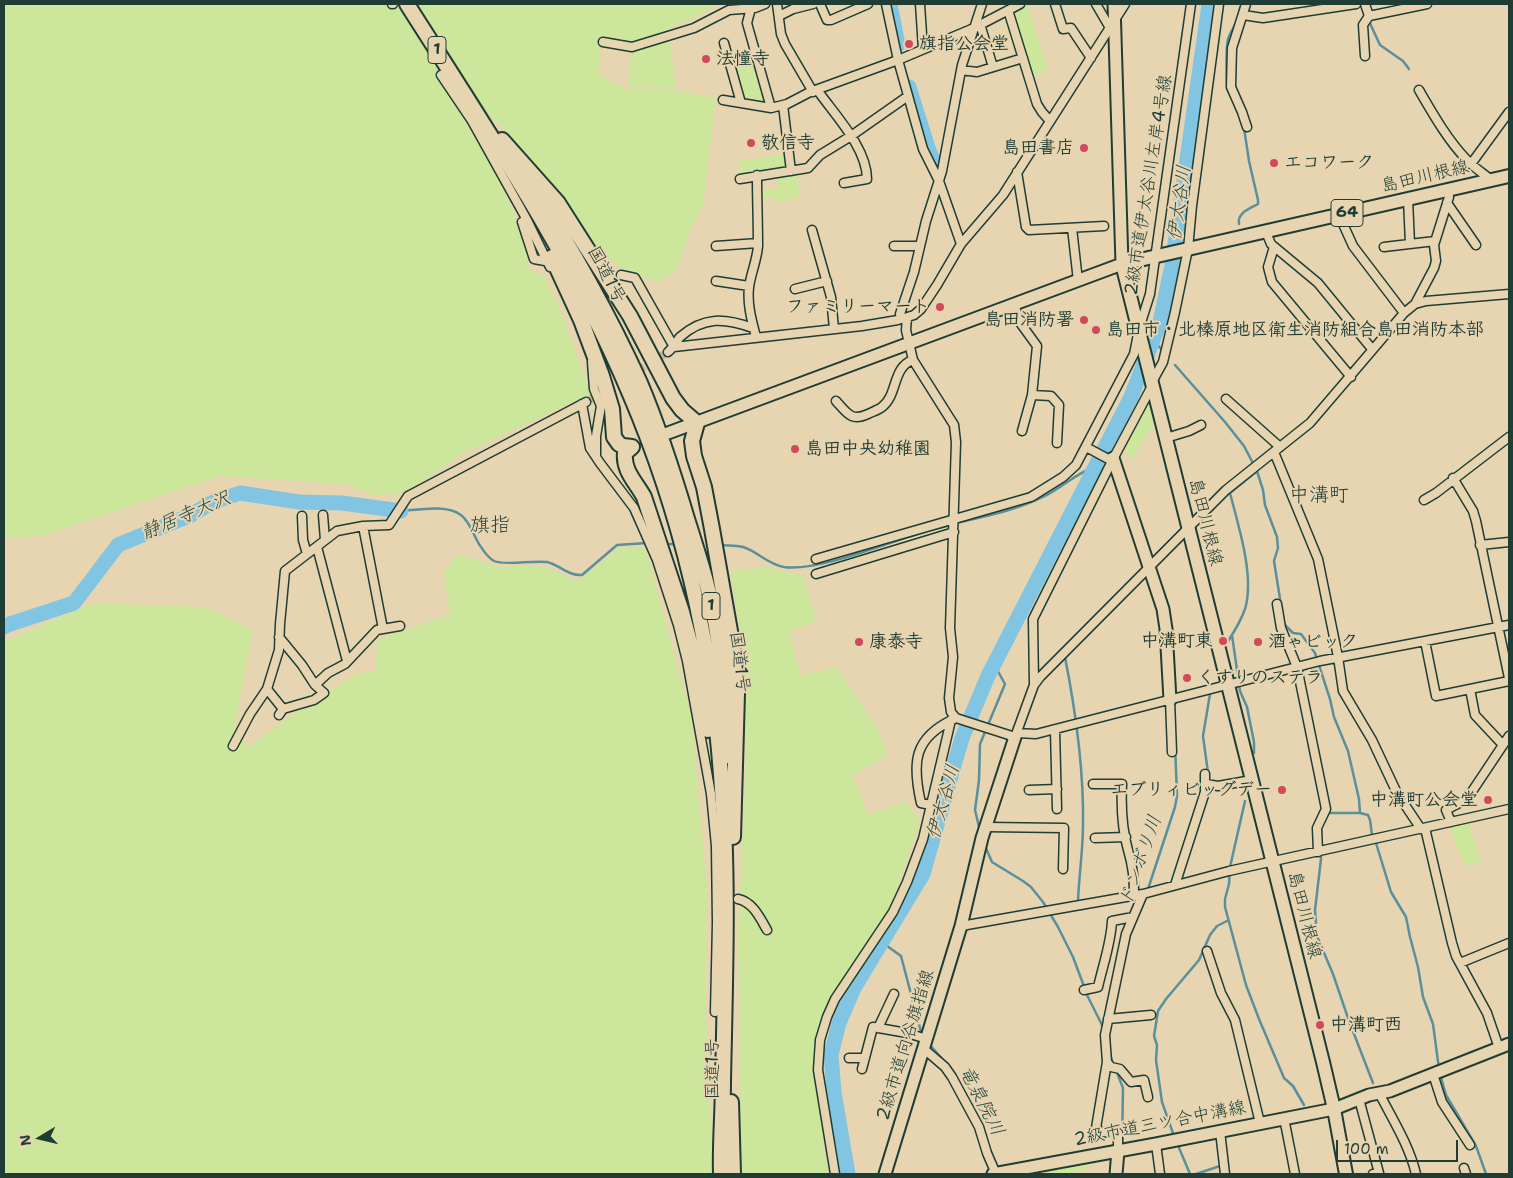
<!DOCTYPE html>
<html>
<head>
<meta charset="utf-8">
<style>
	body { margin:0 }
	#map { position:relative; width:1513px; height:1178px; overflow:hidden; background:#e7d5b2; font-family:"Shantell Sans",sans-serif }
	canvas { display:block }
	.frame { position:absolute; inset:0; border:5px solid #1f3d34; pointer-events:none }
	.north { position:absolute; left:15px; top:1113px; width:50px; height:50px; -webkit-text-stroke:4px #e7d5b2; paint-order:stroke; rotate:261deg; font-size:14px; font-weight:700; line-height:20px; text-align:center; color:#1f3d34 }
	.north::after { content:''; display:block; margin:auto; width:18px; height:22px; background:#1f3d34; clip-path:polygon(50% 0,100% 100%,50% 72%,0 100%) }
	.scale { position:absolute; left:1336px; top:1140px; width:122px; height:22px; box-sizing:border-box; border:2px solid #1f3d34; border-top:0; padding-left:6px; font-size:15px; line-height:18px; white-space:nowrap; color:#1f3d34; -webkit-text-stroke:4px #e7d5b2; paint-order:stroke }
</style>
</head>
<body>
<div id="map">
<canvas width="1513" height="1178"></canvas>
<div class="frame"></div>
<div class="north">N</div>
<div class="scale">100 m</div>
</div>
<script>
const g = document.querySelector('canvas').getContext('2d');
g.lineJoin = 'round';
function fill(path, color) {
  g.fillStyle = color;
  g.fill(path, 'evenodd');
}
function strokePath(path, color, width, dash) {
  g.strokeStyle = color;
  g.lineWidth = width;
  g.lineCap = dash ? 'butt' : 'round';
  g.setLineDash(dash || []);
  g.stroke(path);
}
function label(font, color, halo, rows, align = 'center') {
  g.font = font + ' "Shantell Sans","Klee One",sans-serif';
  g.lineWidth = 4;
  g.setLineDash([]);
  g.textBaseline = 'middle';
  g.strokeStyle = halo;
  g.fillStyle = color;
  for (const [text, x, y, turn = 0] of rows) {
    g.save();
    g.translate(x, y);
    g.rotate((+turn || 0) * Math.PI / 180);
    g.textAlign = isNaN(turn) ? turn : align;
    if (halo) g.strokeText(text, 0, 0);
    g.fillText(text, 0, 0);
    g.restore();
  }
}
fill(new Path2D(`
	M4 4H714V7L634 46 669 41 676 89 628 87 632 47 601 41 599 75 627 89 677 91 716 98 703 205 689 233 678 268 660 282 635 275 613 262 588 241 555 192 499 124 438 75 501 182 518 223 529 269 545 277 565 322 591 394 463 453 425 480 402 492 376 496 346 484 220 476 42 536 4 538Z
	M1028 5 1048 71 1031 77 1012 13Z
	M752 54 765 102 743 100 733 60Z
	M785 154 787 170 740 175 738 161Z
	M796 174 801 197 774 203V197L762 200V191L778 188 777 177Z
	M1149 400 1154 422 1131 462 1125 449Z
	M645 547 692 719 707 889 706 1011 713 1174H4V642L93 603 206 607 253 630 233 736 251 746 283 721 357 674 376 671 377 640 450 614 444 572 457 554 500 567 534 565 555 570 577 581 619 548Z
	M765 567 803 576 816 621 789 632 801 676 836 667 878 729 888 755 852 775 868 815 906 801 920 821 886 920 845 982 822 1046 823 1143 829 1174H741L738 934 745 782 746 664 730 571Z
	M1468 822 1481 862 1466 866 1457 848 1450 825Z
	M1089 1163 1090 1169 1061 1174H1029Z`), '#cce69c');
strokePath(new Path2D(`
	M1239 13 1242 4
	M1368 19 1380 45 1403 61 1409 69
	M1228 91C1226 84 1226 46 1228 39 1230 33 1234 27 1237 21
	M1233 100 1244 128 1249 161 1258 200V204C1249 209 1237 213 1239 224
	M1153 340 1163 351
	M1175 365 1225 422 1244 446 1257 471 1263 490 1265 505 1277 537 1278 548 1274 561 1284 624 1293 633 1301 634 1315 653 1330 699 1334 717 1348 751 1359 799 1360 813 1368 815 1370 820 1372 835 1376 843 1391 892 1406 917 1410 937 1418 967 1423 997 1433 1024 1439 1069
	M1110 440 1112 442 1115 450
	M401 511C417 510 447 504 461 515 470 522 473 534 479 544 483 550 487 557 494 561 504 566 533 560 547 562 560 565 568 576 582 575L617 545 647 543
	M956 523C987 516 1017 510 1045 496 1063 487 1076 473 1095 467
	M934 529 951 525
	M665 544H677
	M720 545C727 546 735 545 743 547 757 551 767 564 784 567 818 572 889 542 924 532
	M1232 635 1240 691 1247 707 1254 742V753
	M1227 643C1234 632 1241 621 1245 609 1255 576 1238 525 1230 493L1257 471
	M1065 657C1076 713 1084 768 1083 825 1083 850 1079 875 1078 901
	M1209 780 1203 736 1210 694
	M1245 801 1230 867 1229 884 1225 899V907L1246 985 1259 1019 1284 1078 1293 1086 1304 1105
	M1327 815V813H1360
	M980 831 975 810 979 780 980 744 1005 684 994 664
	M985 846 992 862 1023 881 1031 887 1043 902 1058 927 1073 957 1088 997 1104 1029
	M1321 852V859L1315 910 1316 923 1314 929 1333 974 1349 1021 1373 1083
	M1147 892 1175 807 1177 796 1175 744
	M1139 912 1146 897
	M883 943 901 956 921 1032
	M930 1045 946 1063
	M1110 1053 1113 1065
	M1116 1070 1123 1088 1122 1148
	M1440 1074 1446 1095 1476 1146 1486 1174
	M962 1089 977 1115
	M1174 1136 1162 1102 1156 1060 1157 1045 1154 1036 1158 1011 1166 999 1199 960 1210 935 1217 926 1227 921
	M1177 1143 1190 1174
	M1196 1174 1220 1166`), '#5a8f9c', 2.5);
strokePath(new Path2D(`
	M890 4 898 45
	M909 87 928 148 937 171
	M4 627 10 624 74 603 118 545 191 515 211 503 240 493 299 502 342 503 401 511
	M848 1174 834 1092 831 1055 839 1023 854 988 923 874 962 738 988 676 1131 397 1160 322 1172 265 1209 4`), '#81c5e2', 15);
strokePath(new Path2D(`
	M582 268 621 275
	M586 402 668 352`), '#bfb799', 8, [8, 4]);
const street = new Path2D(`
	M392 4H393
	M777 4 781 34 785 44 813 92
	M820 4 827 20H831L868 4
	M886 4 898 60 923 149 939 181 961 244
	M920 4 923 49
	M1055 4 1063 29 1071 28 1091 58
	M1096 4 1110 28
	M1246 4 1232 48 1231 87 1242 112 1247 127
	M1365 4 1369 16
	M751 8 747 23 771 108
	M1008 10 1037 104 1042 112 1050 121
	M1243 15 1263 18 1356 4
	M779 16 793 9 813 4
	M980 24 993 67
	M603 42 632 47 694 28 729 10 755 8 765 4
	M724 43 741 103
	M1365 56 1363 25 1369 16 1427 4
	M961 70 977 72 1023 58
	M441 75 472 121 527 220 550 267
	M1419 90C1433 114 1447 139 1466 159 1473 167 1483 173 1491 180
	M818 91C835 115 867 148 867 179L844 183
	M723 100 771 108 787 104 810 92 898 60 974 28 1020 4
	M783 105 791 171
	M1471 164 1509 112
	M1017 172 1026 227 1029 230 1104 226
	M740 179 808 168 820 155 851 136 908 96
	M1408 199 1410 244
	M1447 203 1476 245
	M1339 215 1353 246 1404 313
	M527 220 522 222 534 259 545 261
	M1072 228 1078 281
	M812 230 831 297 834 329
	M1266 232 1271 244 1318 283 1372 349
	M716 246 758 243
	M894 246H920
	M1274 247 1268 267 1272 282 1351 377
	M1384 247 1435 241
	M621 275 635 278 674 347 862 326 898 320 914 315 921 309 937 285 961 244 1003 195 1125 4
	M716 281 749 286
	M795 289 827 281
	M1014 304 1021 324 1037 346 1032 395 1022 431
	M1415 304 1434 268 1436 261 1434 245 1449 197 1448 190
	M907 318 906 330 913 360 954 425 956 442 950 628 953 657 949 698 951 712 956 718 1015 737 1034 685 1040 677 1226 490 1310 423 1404 313 1415 304 1426 301 1509 294
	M901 319 900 314 914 272 926 221 942 171 962 65 982 4
	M756 337C752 321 747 305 749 287 751 273 757 260 758 246 758 222 757 199 757 175
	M668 352C673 348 676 342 680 337 704 316 725 318 753 328
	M592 362 594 389 601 406 596 436V456
	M1152 382 1163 362 1175 312 1188 249 1192 206 1219 4
	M1032 395 1051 396 1059 405 1057 443
	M1226 399 1280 447
	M836 401C847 413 851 422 868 414 872 412 878 410 882 407 898 395 892 367 913 360
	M582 404 590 448 600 463 634 508 657 560 678 625 687 661 711 794 716 846 717 923 715 1012
	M1166 438 1189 431 1201 425
	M1086 447 1112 461
	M1274 452 1318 559 1338 657 1343 691 1372 740 1397 793 1421 829
	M1453 478 1473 511 1476 521 1509 678
	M1424 500 1436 493 1509 437
	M323 515 325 540
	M302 516 303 540 307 554
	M363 526 383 629
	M1480 545 1509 542
	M317 547 347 661
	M816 559 1031 497 1063 477 1076 465 1134 354 1139 329 1150 294 1191 4
	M816 574 954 532
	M1277 604 1281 628 1297 667 1326 809 1317 828 1318 852
	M279 637 302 665 315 685
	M1425 641 1436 696 1509 681
	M1034 685 1033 619 1112 461 1152 386
	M267 689 283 709
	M1470 689 1475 715 1503 745
	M1170 700 1172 752
	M279 715 283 709 314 700 324 693 315 685 328 673 345 664 377 630 400 626
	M1055 730 1057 809
	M1017 733 1036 734 1320 661 1509 625
	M233 746 250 714 267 689 279 650 280 624 285 571 337 531 363 526 389 525 408 496 586 402
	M1093 784H1122C1121 805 1122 829 1128 850 1133 867 1134 878 1134 896
	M1206 784 1218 786 1252 780
	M1029 790 1057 789
	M931 805 921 803C912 763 913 738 954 719
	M1451 822 1446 810 1467 799 1509 736
	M986 827 1064 828 1063 869
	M1425 828 1452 943 1456 956 1487 1013 1499 1048
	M1095 838 1126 837
	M1175 885 1205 792V774
	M1143 894 1126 934 1105 1035 1107 1062 1111 1067 1120 1069 1131 1082 1144 1080 1148 1097
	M738 899C753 902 760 918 767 930
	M961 926 1143 894 1229 871 1509 809
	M1207 951 1221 993 1235 1020 1260 1123
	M1460 963 1509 943
	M1084 990 1098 987C1103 965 1111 943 1112 921L1133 917
	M1108 1019 1151 1015
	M878 1028 894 994
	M924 1049 945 1067 952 1077 979 1127 987 1153 996 1174
	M849 1058H865
	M1107 1062 1096 1128 1100 1132 1118 1133V1151
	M862 1069 873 1027 907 1033 927 1039
	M1433 1074 1442 1102 1470 1145
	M1379 1093C1393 1120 1409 1145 1416 1174
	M1359 1099 1379 1173 1373 1174
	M1284 1118 1295 1174
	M1220 1131 1225 1174
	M1156 1144 1160 1174
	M1464 1168 1466 1174
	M835 1174 818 1070 820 1040 827 1017 835 999 893 912 907 882 923 839 951 720`);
const secondary = new Path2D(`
	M668 433 1122 264 1114 4
	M1113 458 1163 609 1166 629 1170 700
	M885 1174 961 926 982 838 1015 737
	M993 1174 1156 1144 1334 1109 1369 1095 1390 1091 1509 1044
	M1116 1174 1118 1151`);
const primary = new Path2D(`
	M1346 1174 1334 1109 1323 1062 1122 264 1509 176`);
const highway = new Path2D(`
	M407 4C487 130 572 256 630 394 681 513 712 645 721 775 729 877 725 979 723 1081 723 1112 720 1143 721 1174
	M502 140 558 203 630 316 673 398 682 410 697 423 692 441 694 456 704 487 712 529 733 648 737 693 733 837
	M525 175C568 242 607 310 640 383 659 428 674 475 688 522 700 560 713 600 718 639 724 678 726 717 728 756
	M552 257 581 320 602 376 612 409 614 437 619 444 623 446 632 447
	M632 447 625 453C623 471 636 482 644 497L682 612 692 650 708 730
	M731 1102 733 1174`);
strokePath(street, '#1f3d34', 11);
strokePath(secondary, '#1f3d34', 15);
strokePath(primary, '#1f3d34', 16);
strokePath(highway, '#1f3d34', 18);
strokePath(street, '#e7d5b2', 8);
strokePath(secondary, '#e7d5b2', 11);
strokePath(primary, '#e7d5b2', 12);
strokePath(highway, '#e7d5b2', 14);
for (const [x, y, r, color] of [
	[909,44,5,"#d1495b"],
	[706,59,5,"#d1495b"],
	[751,143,5,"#d1495b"],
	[1084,148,5,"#d1495b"],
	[1274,163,5,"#d1495b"],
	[940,307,5,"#d1495b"],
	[1084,320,5,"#d1495b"],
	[1096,330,5,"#d1495b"],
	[795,449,5,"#d1495b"],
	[1223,641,5,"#d1495b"],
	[859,642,5,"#d1495b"],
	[1258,642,5,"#d1495b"],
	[1187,678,5,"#d1495b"],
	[1282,790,5,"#d1495b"],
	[1488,800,5,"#d1495b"],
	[1320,1025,5,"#d1495b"]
]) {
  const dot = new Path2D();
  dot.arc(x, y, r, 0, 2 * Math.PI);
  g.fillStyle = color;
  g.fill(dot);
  strokePath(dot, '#e7d5b2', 2);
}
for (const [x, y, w] of [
	[437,50,18],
	[1347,213,32],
	[711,606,18]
]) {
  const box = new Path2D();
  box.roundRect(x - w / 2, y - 13.5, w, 27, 4);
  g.fillStyle = '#e7d5b2';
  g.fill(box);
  strokePath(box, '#1f3d34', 1);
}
label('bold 16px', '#1f3d34', null, [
	["1",437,50],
	["64",1347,213],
	["1",711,606]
]);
label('bold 18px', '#1f3d34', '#e7d5b2', [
	["旗指公会堂",919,44],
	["法憧寺",716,59],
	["敬信寺",761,143],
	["島田書店",1074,148,"right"],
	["エコワーク",1284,163],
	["ファミリーマート",930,307,"right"],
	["島田消防署",1074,320,"right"],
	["島田市・北榛原地区衛生消防組合島田消防本部",1106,330],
	["島田中央幼稚園",805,449],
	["中溝町東",1213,641,"right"],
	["康泰寺",869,642],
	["酒ゃビック",1268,642],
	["くすりのステラ",1197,678],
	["エブリィビッグデー",1272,790,"right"],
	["中溝町公会堂",1478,800,"right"],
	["中溝町西",1330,1025]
], 'left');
label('18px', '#1f3d34', '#e7d5b2', [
	["島田川根線",1425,177,-13],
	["2級市道伊太谷川左岸4号線",1149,185,-81],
	["国道1号",606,275,62],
	["島田川根線",1205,522,76],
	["国道1号",739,662,83],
	["島田川根線",1304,915,76],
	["2級市道向谷旗指線",906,1045,-73],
	["国道1号",713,1069,-90],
	["2級市道三ツ合中溝線",1160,1124,-11]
]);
label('italic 19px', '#294b45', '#e7d5b2', [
	["伊太谷川",1180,203,-82],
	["静居寺大沢",186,516,-23],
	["伊太谷川",944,802,-74],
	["ドンボリ川",1141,861,-71],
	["竜泉院川",981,1101,63]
]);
label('20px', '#1f3d34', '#e7d5b2', [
	["中溝町",1319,496],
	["旗指",490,526]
]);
</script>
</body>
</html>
